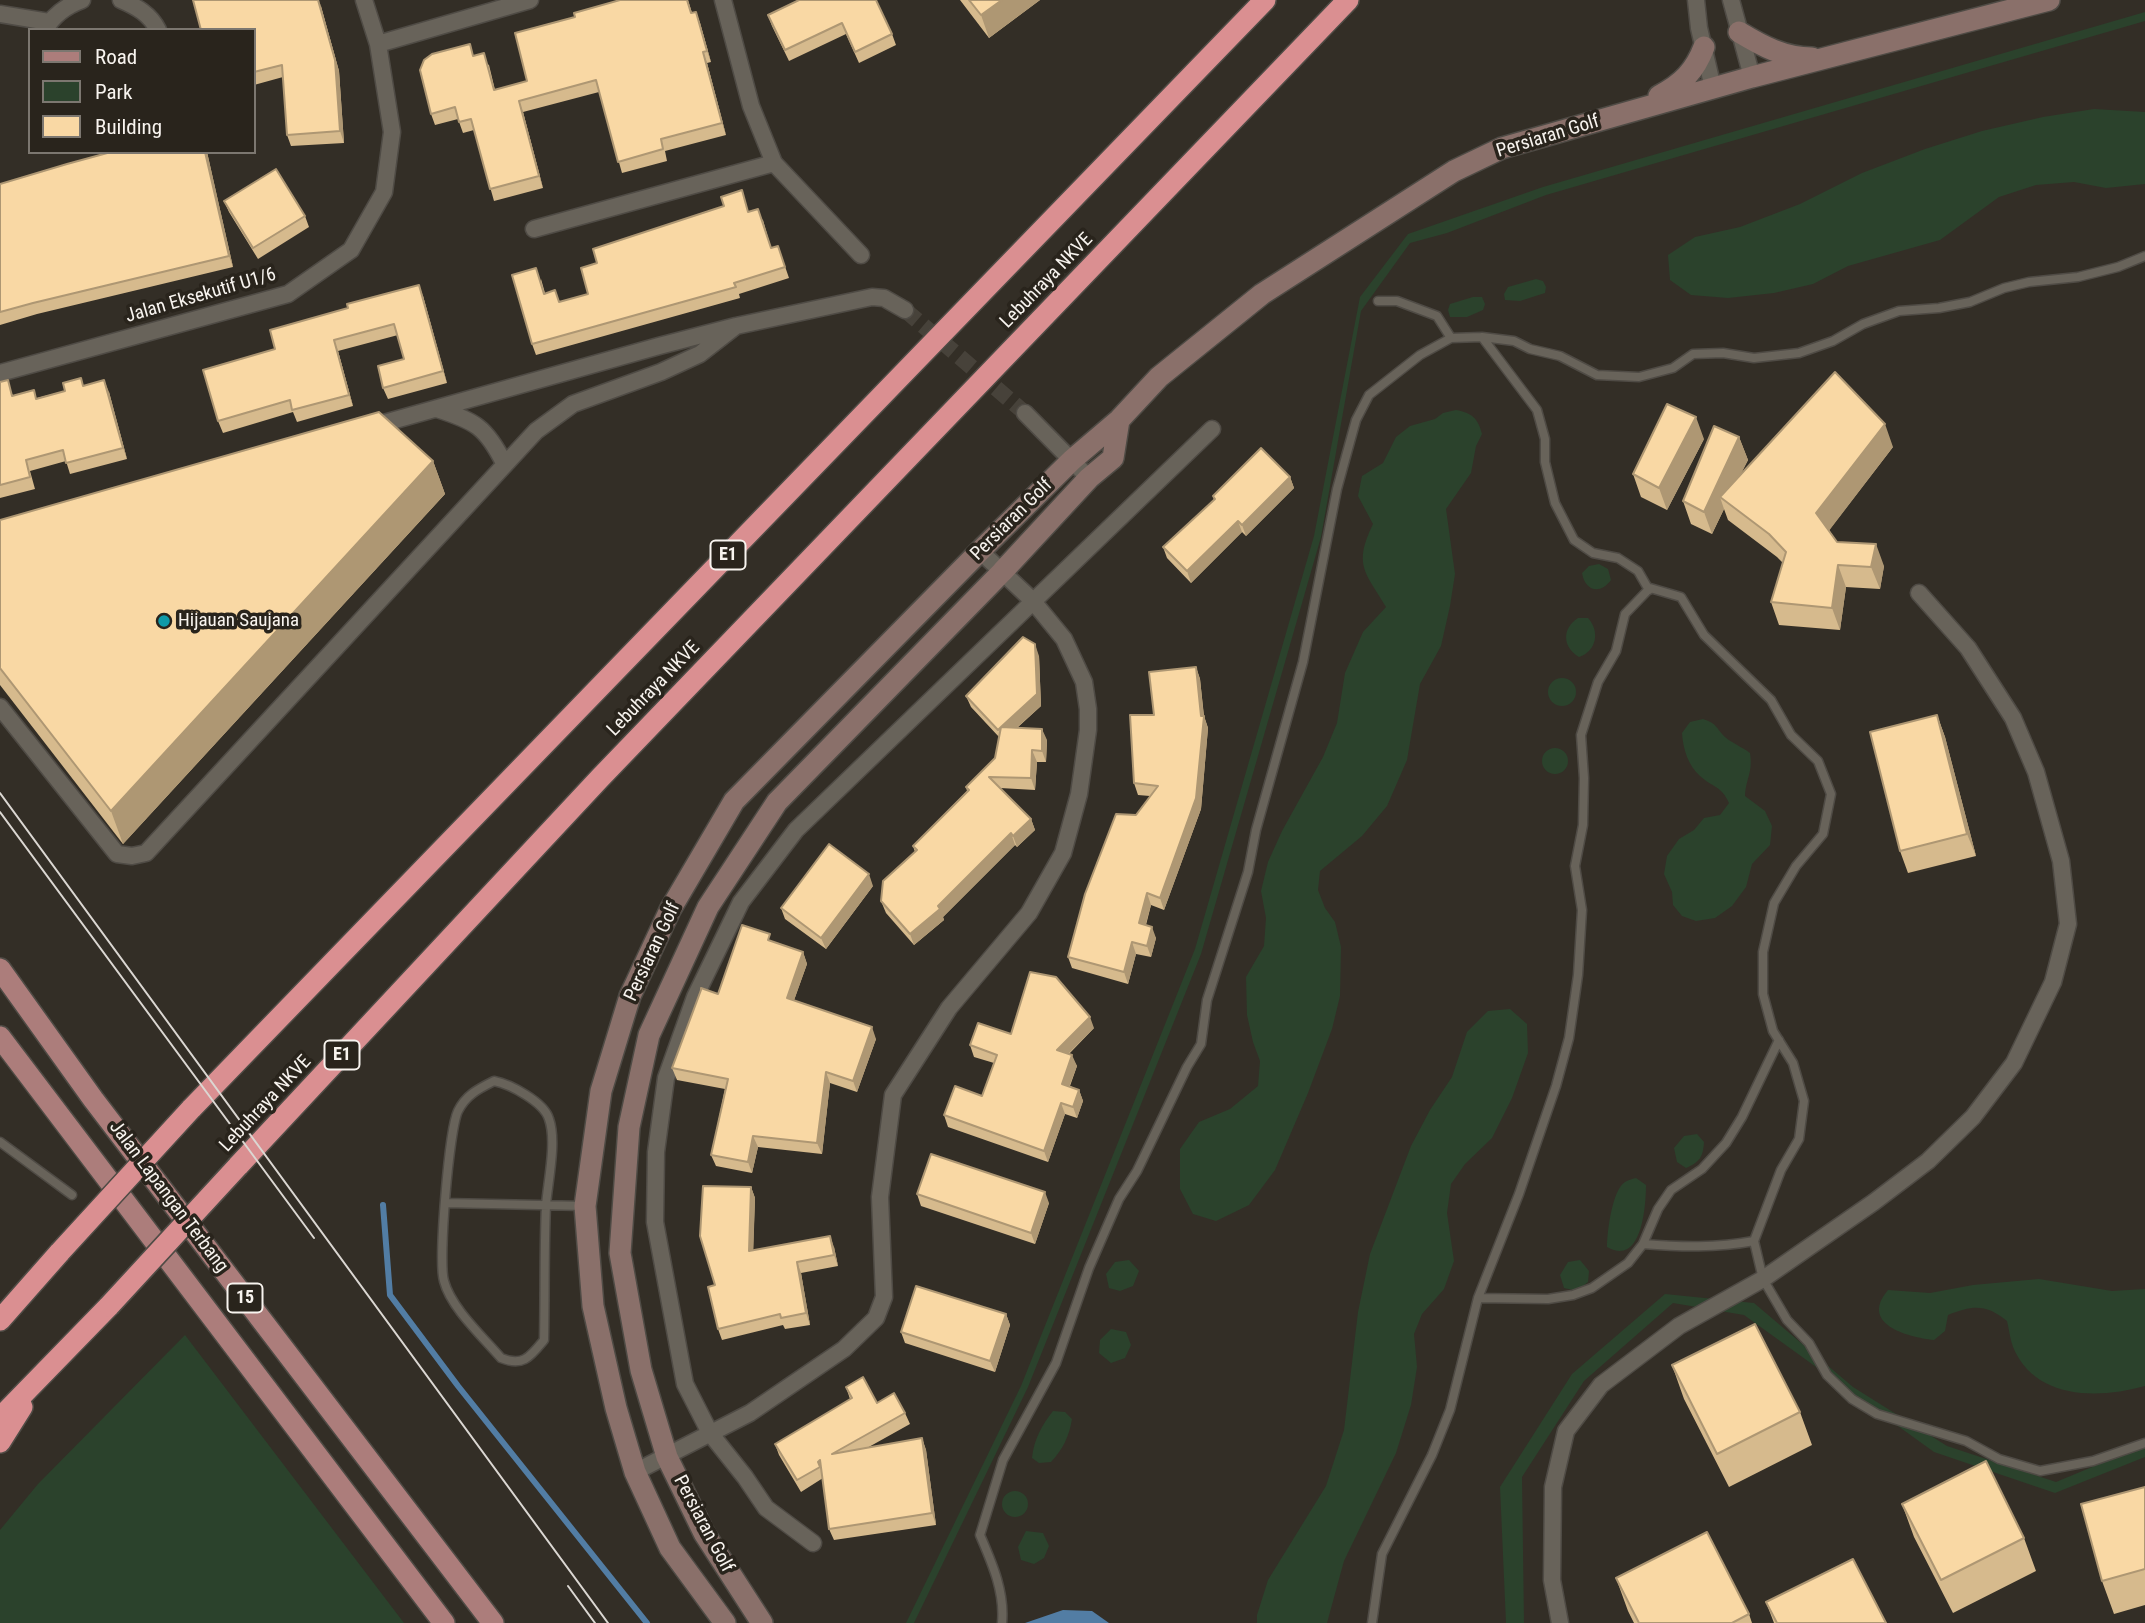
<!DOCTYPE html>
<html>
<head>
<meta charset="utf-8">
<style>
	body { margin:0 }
	#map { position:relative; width:2145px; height:1623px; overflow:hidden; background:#332e26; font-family:"Roboto Condensed",sans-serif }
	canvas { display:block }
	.legend { position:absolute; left:28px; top:28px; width:228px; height:126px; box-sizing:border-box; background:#29241c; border:2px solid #7c7770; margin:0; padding:9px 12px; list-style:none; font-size:21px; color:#f8f4ef }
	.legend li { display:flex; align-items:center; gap:14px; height:35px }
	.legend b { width:35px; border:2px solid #7c7770 }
</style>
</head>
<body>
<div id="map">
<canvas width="2145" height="1623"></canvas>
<ul class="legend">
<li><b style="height:9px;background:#ac7d7b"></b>Road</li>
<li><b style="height:19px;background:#2b422c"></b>Park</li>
<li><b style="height:19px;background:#f9d8a4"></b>Building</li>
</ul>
</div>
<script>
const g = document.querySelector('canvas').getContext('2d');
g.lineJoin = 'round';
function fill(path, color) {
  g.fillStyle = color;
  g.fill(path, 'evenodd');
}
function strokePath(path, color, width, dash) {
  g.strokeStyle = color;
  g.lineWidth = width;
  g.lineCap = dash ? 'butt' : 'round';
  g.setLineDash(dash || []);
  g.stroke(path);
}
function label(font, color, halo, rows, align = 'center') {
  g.font = font + ' "Roboto Condensed",sans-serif';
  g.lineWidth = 7;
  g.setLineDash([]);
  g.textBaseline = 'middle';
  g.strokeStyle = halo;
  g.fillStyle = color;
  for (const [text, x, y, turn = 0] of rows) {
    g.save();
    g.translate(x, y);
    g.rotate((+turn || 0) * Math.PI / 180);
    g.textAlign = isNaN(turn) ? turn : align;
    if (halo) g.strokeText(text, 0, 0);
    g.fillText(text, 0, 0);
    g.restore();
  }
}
fill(new Path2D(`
	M2145 12V21L1546 195 1447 233 1410 243 1361 311 1321 537 1201 954 1028 1387 914 1623H906L1021 1386 1195 949 1314 536 1360 297 1408 234 1543 187Z
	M2094 109 2145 112V184L2106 188 2074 182 2036 185 1999 197 1940 240 1848 266 1813 284 1774 293 1728 298 1691 295 1670 280 1668 255 1695 237 1740 227 1800 204 1862 173 1925 149 1982 131 2043 117Z
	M1536 279 1543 281 1546 287 1545 293 1520 301 1505 300 1504 294 1508 287Z
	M1473 297H1482L1485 304 1483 310 1467 317H1450L1448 310 1450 304Z
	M1456 410C1472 413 1478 418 1482 434L1476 446 1471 473 1446 509 1455 574 1450 606 1441 646 1420 684 1407 760 1387 806 1362 836 1320 871 1318 890 1325 908 1335 922 1341 947 1340 996 1332 1029 1308 1093 1275 1170 1249 1205 1216 1221 1193 1214 1180 1189V1149L1199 1122 1230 1109 1258 1086 1260 1061 1253 1042 1247 1015 1246 977 1264 946 1266 918 1261 891 1268 862 1282 831 1323 757 1337 723 1345 673 1363 632 1386 607C1365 572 1353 565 1373 524L1358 496 1362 476 1383 463 1396 437 1410 426 1435 419 1443 413Z
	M1599 564 1608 569 1611 580C1600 595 1585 591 1582 573L1589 566Z
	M1578 618H1588C1600 631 1597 651 1579 657 1562 647 1562 628 1578 618Z
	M1548 692a14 14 0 1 1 28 0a14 14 0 1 1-28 0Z
	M1703 719C1718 724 1715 727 1725 737 1732 743 1742 747 1750 753 1753 773 1746 778 1745 796L1765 811 1772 826 1770 845 1752 864 1746 887 1732 906 1715 918 1696 921 1682 916 1673 905 1672 892 1664 874 1667 856 1679 839 1694 830 1704 818 1720 815 1729 803C1721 785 1713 788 1700 776 1688 765 1683 749 1682 733L1690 722Z
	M1542 761a13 13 0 1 1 26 0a13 13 0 1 1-26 0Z
	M1510 1009 1527 1024 1528 1053 1512 1098 1492 1138 1465 1164 1451 1184 1447 1213 1454 1261 1444 1289 1422 1314 1414 1334 1417 1367 1411 1405 1396 1453 1344 1561 1327 1623H1257V1615L1268 1580 1326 1486 1344 1430 1358 1312 1370 1254 1411 1146 1430 1110 1452 1077 1467 1032 1488 1011Z
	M1697 1134 1704 1142C1703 1157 1700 1162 1686 1168L1677 1162 1674 1148 1684 1136Z
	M1636 1178 1646 1185C1646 1206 1642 1267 1607 1247 1607 1233 1612 1190 1625 1182 1628 1180 1632 1179 1636 1178Z
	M1129 1260 1139 1271 1133 1286 1120 1291 1109 1288 1106 1274 1115 1262Z
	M1580 1260 1589 1271 1588 1282 1577 1291 1564 1288 1560 1275 1568 1262Z
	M2039 1279 2112 1291 2145 1289V1386C2098 1399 2035 1400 2013 1347 2010 1339 2009 1329 2007 1321 1986 1304 1973 1305 1948 1315L1945 1331 1934 1340C1907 1337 1859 1324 1888 1290L1930 1293 1973 1285Z
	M1665 1294 1754 1303 1853 1387 1947 1446 2056 1482 2145 1445V1457L2055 1493 1934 1452 1744 1315 1673 1303 1584 1381 1522 1477 1524 1623H1506L1500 1487 1572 1374Z
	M1111 1329 1126 1332 1131 1345 1125 1358 1111 1363 1099 1353 1100 1340Z
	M185 1335 404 1623H0V1530L38 1484Z
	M1053 1411 1065 1412 1072 1419C1069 1437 1063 1449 1051 1462L1039 1463 1032 1458C1034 1439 1042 1425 1053 1411Z
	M1002 1504a13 13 0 1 1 26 0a13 13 0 1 1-26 0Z
	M1026 1531 1043 1533 1049 1546 1044 1558 1034 1564 1021 1560 1018 1547Z`), '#2b422c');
fill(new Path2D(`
	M1063 1610 1092 1611 1109 1623H1025Z`), '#527da4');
strokePath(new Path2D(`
	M383 1205 390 1295 458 1386 647 1623`), '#527da4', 6);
strokePath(new Path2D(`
	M905 310 1025 413`), '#47423a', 16, [16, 8]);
const lane = new Path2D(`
	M1378 301H1397L1437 316 1451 338
	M1482 337 1514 341 1530 349 1560 356 1597 375 1639 377 1673 368 1693 354 1723 353 1754 358 1799 353 1833 341 1863 324 1899 311 1939 308 1970 302 2004 288 2029 282 2078 277 2118 267 2145 256
	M494 1081C510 1084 544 1102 549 1119 557 1141 548 1181 546 1205 544 1250 545 1295 544 1340 530 1357 523 1367 501 1358 483 1337 451 1308 444 1281 438 1261 449 1130 458 1111 466 1095 478 1089 494 1081Z
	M0 1142 72 1195
	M445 1203 585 1206
	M1643 1244C1681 1247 1716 1248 1754 1241
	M1478 1298 1548 1299 1573 1295 1592 1288 1628 1263 1643 1244 1658 1209 1671 1190 1702 1169 1726 1143 1742 1117 1779 1040
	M1002 1623C1005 1592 992 1563 980 1535L1003 1460 1056 1363 1089 1268 1119 1199 1137 1171 1187 1067 1201 1044 1207 1000 1248 872 1256 830 1303 662 1337 489 1356 420 1369 395 1420 355 1451 338 1482 337 1537 410 1545 439V462L1555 503 1574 540 1593 553 1618 558 1638 571 1649 590
	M1372 1623 1382 1554 1432 1455 1450 1410 1478 1298 1519 1194 1556 1086 1569 1038 1578 975 1582 910 1575 866 1583 825 1584 778 1581 735 1598 682 1616 651 1625 614 1650 588 1681 597 1704 635 1771 700 1791 735 1818 761 1831 794 1823 834 1796 866 1774 903 1763 952V994L1773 1031 1793 1063 1804 1101 1799 1139 1781 1170 1754 1241 1763 1279 1787 1320 1809 1343 1827 1375 1852 1399 1877 1414 1966 1441 1999 1459 2040 1471 2093 1461 2145 1443`);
const street = new Path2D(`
	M121 0C137 7 150 14 158 30
	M723 0 751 106 774 163 861 255
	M1696 0 1699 28 1713 88
	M1731 0 1752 77
	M0 14 49 22
	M45 30C53 15 66 6 82 0
	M378 44 530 0
	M534 229 774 163
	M0 373 288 294 351 250 384 192 392 132 378 44 364 0
	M437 409C475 421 486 427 504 463
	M1025 413 1089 478
	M370 427 659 346 736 326 872 297 884 298 905 310
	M0 707 117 854 132 856 146 853 536 431 573 404 661 372 700 354 736 326
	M635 1472 750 1413 844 1349 876 1318 884 1297 880 1197 893 1095 949 1008 1029 913 1063 853 1079 794 1088 730V709L1084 682 1064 639 1032 600 980 551
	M813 1543 766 1508 745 1477 710 1433 685 1384 655 1222 656 1152 666 1078 695 997 741 902 796 830 1212 429
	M1560 1623 1552 1580 1553 1487 1566 1431 1601 1385 1679 1326 1763 1279 1874 1202 1928 1161 1973 1117 2014 1063 2053 982 2068 924 2061 861 2036 772 2013 718 1968 648 1919 593`);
const secondary = new Path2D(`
	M1739 32C1762 46 1784 58 1812 58
	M1659 96C1682 84 1695 71 1704 47
	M725 1623 670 1548 635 1472 616 1408 593 1306 585 1206 601 1091 630 996 670 910 734 801 980 551 1072 460 1119 420 1159 377 1262 294 1454 171 1502 148 1752 77 2049 0
	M762 1623 704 1533 667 1457 641 1370 620 1253 629 1127 649 1035 708 907 777 802 1002 572 1089 478 1113 458 1119 420`);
const primary = new Path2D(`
	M0 969 93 1099 493 1623
	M0 1037 444 1623`);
const highway = new Path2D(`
	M191 1109 1265 0
	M238 1166 600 778 1348 0
	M0 1320 60 1252
	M0 1418 109 1306
	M0 1442 22 1407`);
strokePath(lane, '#4f4b45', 11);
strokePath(street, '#4f4b45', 19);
strokePath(secondary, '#4f4b45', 24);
strokePath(primary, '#4f4b45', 24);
strokePath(highway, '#4f4b45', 24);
strokePath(lane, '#68635a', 8);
strokePath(street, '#68635a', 16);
strokePath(secondary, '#8a706a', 21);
strokePath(primary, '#ac7d7b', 21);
strokePath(highway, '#da8f91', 21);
strokePath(new Path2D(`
	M0 793 608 1623
	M0 812 314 1238
	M568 1586 595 1623`), '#dbd7d2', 2);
const highwayBridge = new Path2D(`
	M60 1252 191 1109
	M109 1306 238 1166`);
strokePath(highwayBridge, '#4f4b45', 24, []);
strokePath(highwayBridge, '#da8f91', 21);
fill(new Path2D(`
	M620 0H688L692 13 696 12 700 23 711 62 707 63 726 135 665 151 667 161 622 173 599 92 523 112 543 188 494 201 474 130 463 133 458 119 435 125 431 114 474 56 489 65 495 90 527 81 575 17Z
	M799 0 892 34 896 45 859 63 846 34 789 61 772 26 768 15Z
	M960 0H1040L989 38Z
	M321 6 339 71 344 143 291 146 287 135 283 77 254 85V30Z
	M129 152H207L233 267 37 314 0 325V184Z
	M224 201 305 216 309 227 258 259 229 212Z
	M749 212 763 220 771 248 778 246 789 278 739 294 740 298 536 355 532 344 541 279 545 293 560 302 588 294 597 263Z
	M423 296 447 383 388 399 383 388 404 359 398 335 338 351 353 406 297 422 293 412 223 433 218 421 275 349Z
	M0 382 13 395 37 398 84 386 109 392 127 459 70 474 66 461 30 471 35 489 0 498Z
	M1739 437 1748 460 1740 475 1893 447 1829 530 1837 542 1884 566 1880 589 1846 587 1840 630 1779 625 1771 602 1783 563 1777 557 1728 520 1724 509 1712 534 1691 524 1683 501Z
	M1704 439 1667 510 1641 497 1633 474Z
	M433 461 445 494 123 844 0 685V520Z
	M1290 477 1294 488 1246 536 1242 532 1191 583 1167 558 1163 547 1214 500 1213 496Z
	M1039 656 1041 706 1017 728 1047 740 1046 762H1037L1035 790 1000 788 1031 819 1035 830 1017 847 1015 845 943 917 944 920 914 945 886 913 881 901 915 852 913 846 967 791 966 787 995 758 999 737 971 707 966 696Z
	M1196 667 1200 679 1204 716 1208 728 1201 809 1164 910 1151 905 1146 925 1156 938 1151 957 1136 954 1128 984 1072 968 1068 957 1136 815 1150 796 1138 795 1134 783 1154 715Z
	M1937 715 1945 737 1976 856 1908 873 1900 851Z
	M873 886 826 949 785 919 781 908Z
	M773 942 803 952 807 964 794 1000 876 1039 857 1092 830 1083 822 1154 758 1147 752 1173 716 1166 711 1155 725 1089 677 1080 672 1068Z
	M1094 1028 1069 1054 1077 1066 1070 1086 1079 1090 1083 1101 1077 1118 1065 1114 1048 1162 948 1127 944 1115 982 1096 994 1063 974 1057 970 1045 1011 1034Z
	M751 1187 755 1198 753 1250 834 1247 838 1266 801 1273 810 1325 785 1329 783 1325 722 1340 718 1329 715 1285Z
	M917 1194 1049 1203 1035 1244 921 1206Z
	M1006 1314 1010 1325 995 1372 905 1343 901 1332Z
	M1672 1365 1800 1412 1812 1445 1729 1487 1684 1399Z
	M846 1387 877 1403 905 1413 910 1424 867 1448 922 1438 926 1450 936 1525 834 1540 829 1529 823 1478 801 1492 779 1455 775 1444 850 1399Z
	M2145 1487V1605L2114 1614 2102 1581Z
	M1902 1504 2024 1538 2036 1571 1953 1613 1914 1537Z
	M1616 1578 1749 1614 1752 1623H1634L1628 1611Z
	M1766 1602 1886 1623H1774Z`), '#d6ba8d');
fill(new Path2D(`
	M319 0 339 71 344 143 340 131Z
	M1002 0H1040L989 38 981 15Z
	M696 12 700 23 711 62 707 51Z
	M703 52 707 63 726 135 722 123Z
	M519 101 523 112 543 188 539 176Z
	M205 152H207L233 267 229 256Z
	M419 285 423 296 447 383 443 371Z
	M334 340 338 351 353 406 349 395Z
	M104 380 109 392 127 459 123 448Z
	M1696 417 1704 439 1667 510 1659 488Z
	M1885 424 1893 447 1825 536 1816 513Z
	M1739 437 1748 460 1727 502 1720 497 1724 509 1712 534 1704 512Z
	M433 461 445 494 123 844 111 811Z
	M1290 477 1294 488 1246 536 1242 525Z
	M1238 521 1242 532 1191 583 1187 571Z
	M1876 544 1884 566 1880 589 1871 567Z
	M1838 565 1846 587 1840 630 1832 608Z
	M1035 644 1039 656 1041 706 1005 738 1001 727Z
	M1196 667 1200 679 1204 718V716L1208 728 1201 809 1164 910 1160 898 1201 716Z
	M1937 715 1945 737 1976 856 1967 834Z
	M1042 729 1047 740 1046 762 1042 751Z
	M1032 750 1037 762 1035 790 1031 778Z
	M1031 819 1035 830 1017 847 1013 836Z
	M1011 833 1015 845 943 917 944 920 914 945 910 934Z
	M869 874 873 886 826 949 821 938Z
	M1147 893 1151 905 1143 934 1139 923Z
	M1152 927 1156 938 1151 957 1147 946Z
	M1132 942 1136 954 1128 984 1124 972Z
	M803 952 807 964 791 1009 787 998Z
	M1090 1017 1094 1028 1061 1061 1057 1050Z
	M872 1027 876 1039 857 1092 853 1081Z
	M1072 1055 1077 1066 1066 1095 1062 1084Z
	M826 1072 830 1083 822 1154 817 1143Z
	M1079 1090 1083 1101 1077 1118 1073 1107Z
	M1061 1103 1065 1114 1048 1162 1044 1151Z
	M753 1136 758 1147 752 1173 748 1162Z
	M751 1187 755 1198 753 1262 749 1251Z
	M1045 1192 1049 1203 1035 1244 1031 1233Z
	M830 1236 834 1247 838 1266 834 1255Z
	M797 1262 801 1273 810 1325 806 1313Z
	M1006 1314 1010 1325 995 1372 990 1361Z
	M922 1438 926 1450 936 1525 932 1513Z`), '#ae9773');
const building = new Path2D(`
	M193 0H318L335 60 340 131 287 135 282 65 254 72V30H201Z
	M620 0H687L691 13 696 12 707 51 703 52 722 123 661 139 663 149 618 162 596 80 519 101 539 176 490 189 471 119 459 122 455 107 431 114 420 70 424 60 432 54 470 44 473 56 484 53 494 90 527 81 515 33 575 17 574 13Z
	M799 0H876L892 34 855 52 842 23 785 50 768 15Z
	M969 0H1002L981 15Z
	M111 152H125V153L129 152H205L229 256 33 303 0 312V184L67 164Z
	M276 169 305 216 253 248 224 201Z
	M742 190 748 212 758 209 771 248 778 246 785 267 734 283 736 287 532 344 512 275 536 268 544 294 555 290 559 302 588 294 581 268 597 263 593 249 724 206 721 197Z
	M419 285 443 371 383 388 378 366 404 359 394 324 334 340 349 395 292 410 290 400 218 421 203 370 275 349 270 330 348 308 347 304Z
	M1835 372 1885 424 1816 513 1837 542 1876 544 1871 567 1838 565 1832 608 1771 602 1786 552 1769 534 1720 497Z
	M81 378 83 386 104 380 123 448 66 463 63 450 26 460 30 477 0 485V382L8 380 12 396 34 390 36 399 65 391 63 383Z
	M1667 404 1696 417 1659 488 1633 474Z
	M379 412 433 461 111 811 0 668V520Z
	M1714 426 1739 437 1704 512 1683 501Z
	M1261 448 1290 477 1242 525 1238 521 1187 571 1163 547 1215 499 1213 496Z
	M1023 637 1035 644 1037 694 1001 727 1042 729V751L1032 750 1031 778 989 777 1031 819 1013 836 1011 833 938 906 940 909 910 934 881 901 883 881 917 850 913 846 969 790 966 787 995 758 1001 727 998 730 966 696Z
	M1196 667 1201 716H1204L1196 798 1160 898 1147 893 1139 923 1152 927 1147 946 1132 942 1124 972 1068 957 1085 894 1116 814 1136 815 1158 786 1134 783 1130 715H1154L1149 672Z
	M1937 715 1967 834 1900 851 1870 732Z
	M829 844 869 874 821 938 781 908Z
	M742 925 770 934 768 940 803 952 787 998 872 1027 853 1081 826 1072 817 1143 753 1136 748 1162 711 1155 728 1079 672 1068 701 990V988L718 994Z
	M1030 972 1056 977 1090 1017 1057 1050 1072 1055 1062 1084 1079 1090 1073 1107 1061 1103 1044 1151 944 1115 955 1086 982 1096 997 1055 970 1045 978 1023 1011 1034Z
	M931 1154 1045 1192 1031 1233 917 1194Z
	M703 1186 751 1187 749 1251 830 1236 834 1255 797 1262 806 1313 781 1318 780 1314 718 1329 708 1287 715 1285 700 1236Z
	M916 1286 1006 1314 990 1361 901 1332Z
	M1755 1324 1800 1412 1717 1454 1672 1365Z
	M863 1377 877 1403 894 1393 905 1413 832 1454 922 1438 932 1513 829 1529 820 1460 818 1462 820 1467 797 1480 775 1444 852 1398 846 1387Z
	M1986 1461 2024 1538 1941 1580 1902 1504Z
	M2145 1487V1569L2102 1581 2081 1504Z
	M1707 1532 1749 1614 1732 1623H1639L1616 1578Z
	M1853 1559 1886 1623H1777L1766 1602Z`);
fill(building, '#f9d8a4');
strokePath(building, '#ae9773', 2);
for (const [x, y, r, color] of [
	[164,621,7,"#0f9aa8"]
]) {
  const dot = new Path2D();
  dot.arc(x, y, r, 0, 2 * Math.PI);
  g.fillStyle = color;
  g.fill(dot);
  strokePath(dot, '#29241c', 2.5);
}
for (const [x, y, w] of [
	[728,555,35],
	[342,1055,35],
	[245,1298,35]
]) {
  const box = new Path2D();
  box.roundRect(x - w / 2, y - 14.5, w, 29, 5);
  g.fillStyle = '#29241c';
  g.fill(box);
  strokePath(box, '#f8f4ef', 2);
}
label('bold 18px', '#f8f4ef', null, [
	["E1",728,555],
	["E1",342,1055],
	["15",245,1298]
]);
label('19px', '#f8f4ef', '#29241c', [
	["Persiaran Golf",1548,137,-17],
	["Lebuhraya NKVE",1047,281,-46],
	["Jalan Eksekutif U1/6",201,296,-16],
	["Persiaran Golf",1012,520,-45],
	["Lebuhraya NKVE",654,689,-46],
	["Persiaran Golf",653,952,-65],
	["Lebuhraya NKVE",266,1104,-47],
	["Jalan Lapangan Terbang",168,1197,53],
	["Persiaran Golf",703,1524,62]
]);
label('19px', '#f8f4ef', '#29241c', [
	["Hijauan Saujana",178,621]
], 'left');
</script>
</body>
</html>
